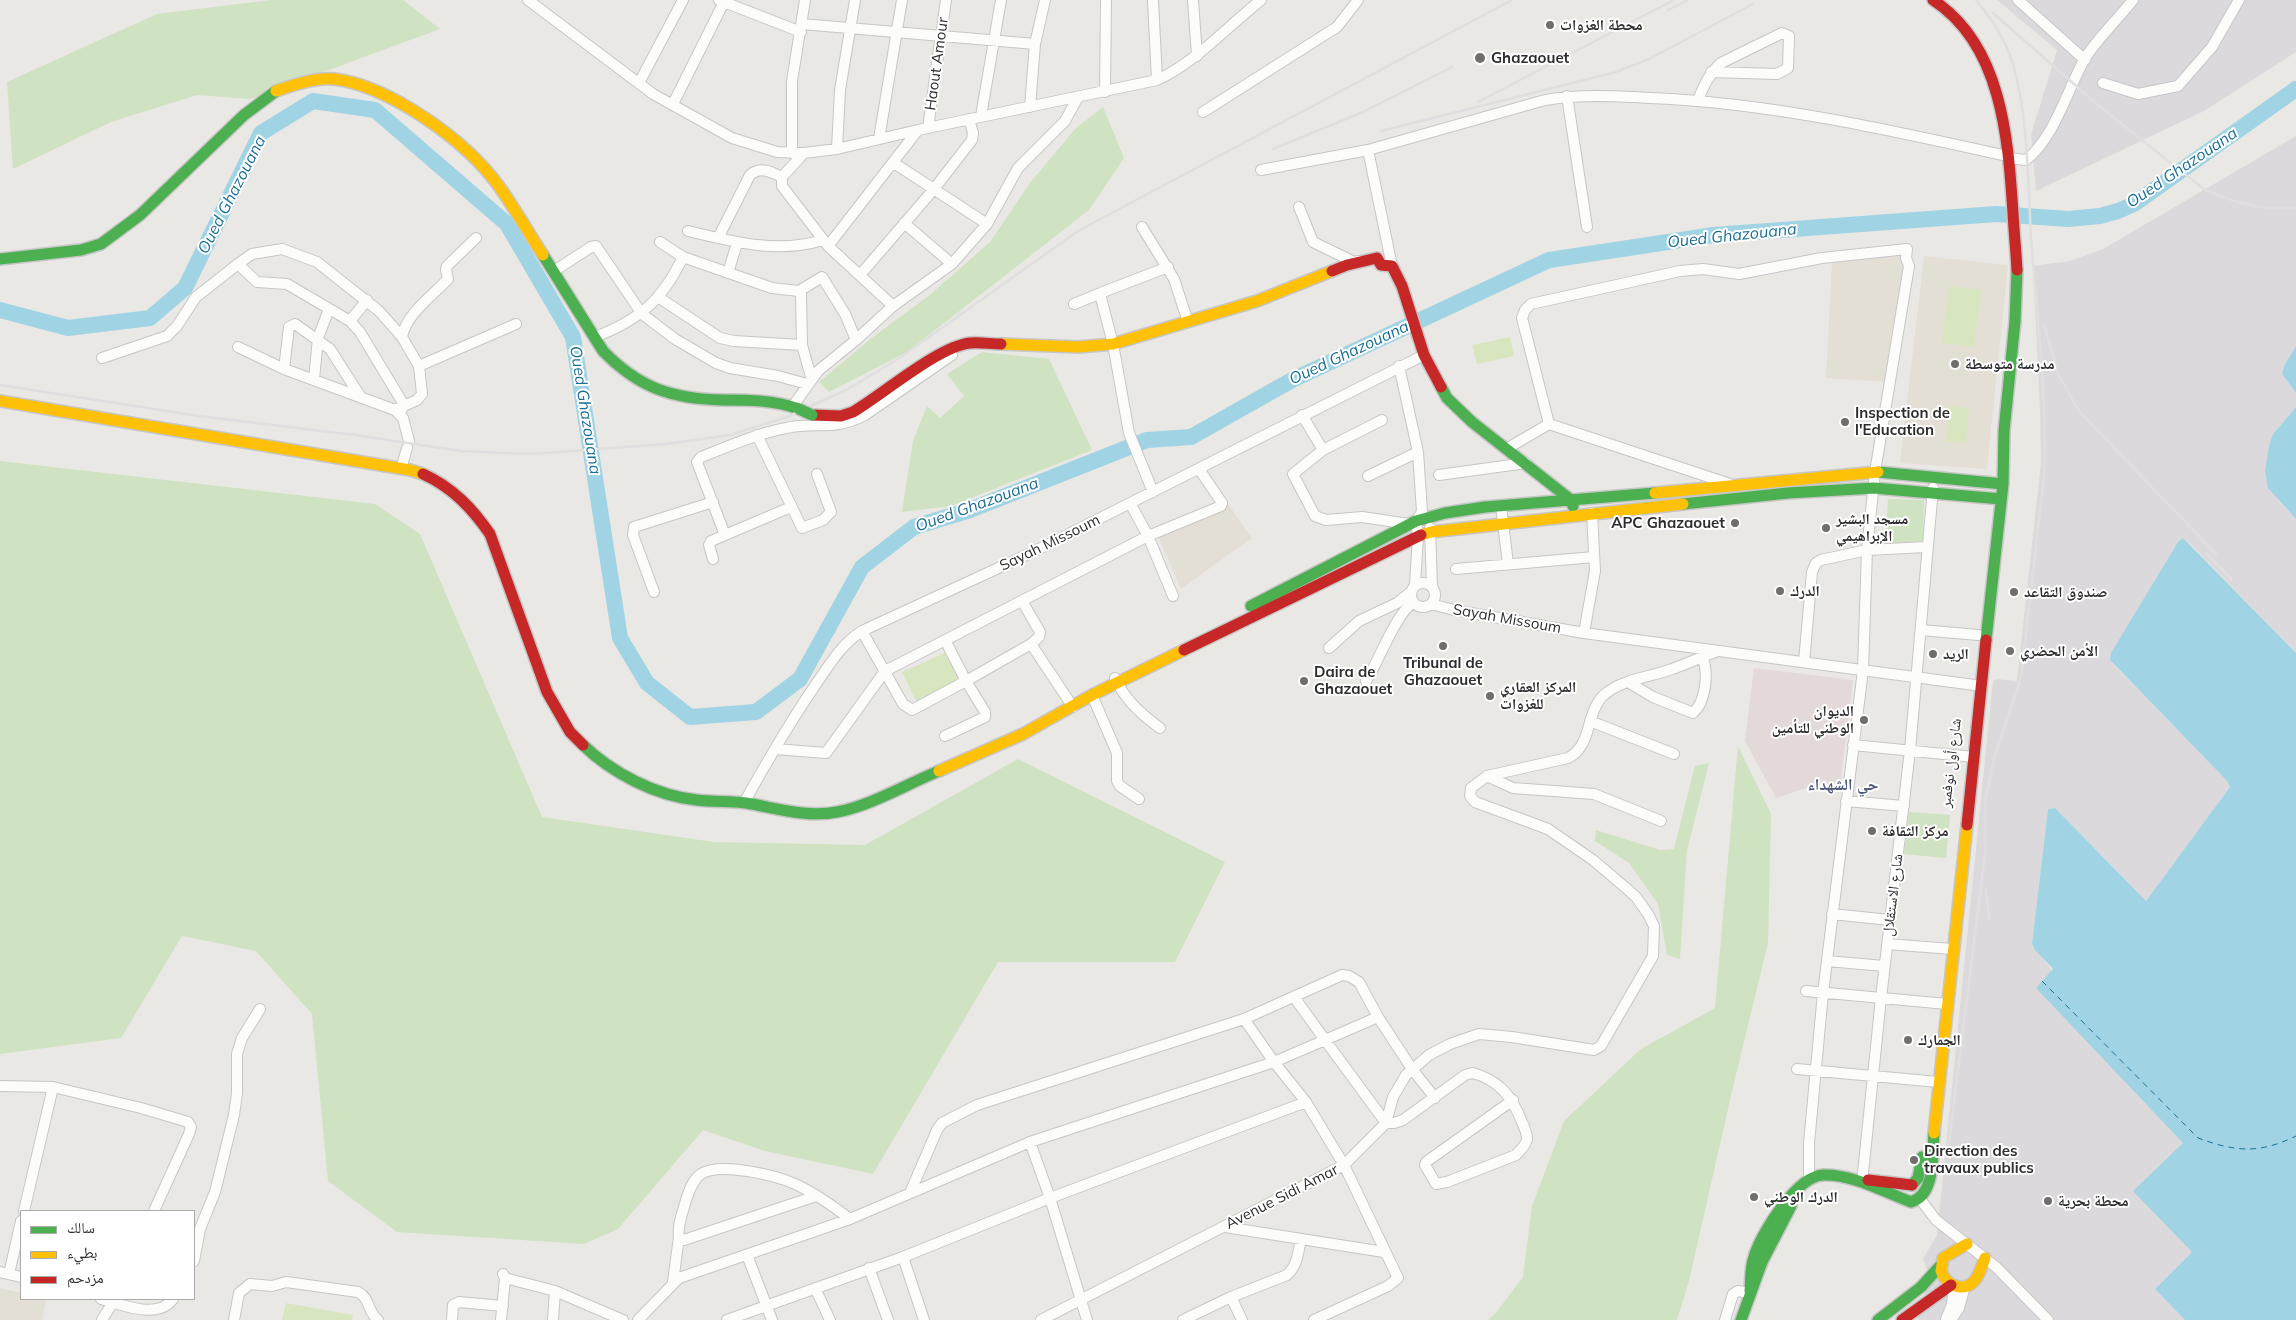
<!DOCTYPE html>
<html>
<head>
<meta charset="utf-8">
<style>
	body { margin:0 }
	#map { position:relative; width:2296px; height:1320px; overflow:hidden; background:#eae8e5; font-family:Mulish,"Noto Naskh Arabic",sans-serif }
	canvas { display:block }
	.legend { position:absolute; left:20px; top:1210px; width:175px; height:90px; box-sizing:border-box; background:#fff; border:1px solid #ababab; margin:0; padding:6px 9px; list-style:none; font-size:15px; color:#2d2d2d }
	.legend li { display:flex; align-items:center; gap:10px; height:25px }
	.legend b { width:25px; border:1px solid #ababab }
</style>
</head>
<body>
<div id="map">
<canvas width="2296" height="1320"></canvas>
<ul class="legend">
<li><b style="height:6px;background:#4caf50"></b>سالك</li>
<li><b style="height:6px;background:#ffc107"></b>بطيء</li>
<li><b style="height:6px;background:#c62828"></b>مزدحم</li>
</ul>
</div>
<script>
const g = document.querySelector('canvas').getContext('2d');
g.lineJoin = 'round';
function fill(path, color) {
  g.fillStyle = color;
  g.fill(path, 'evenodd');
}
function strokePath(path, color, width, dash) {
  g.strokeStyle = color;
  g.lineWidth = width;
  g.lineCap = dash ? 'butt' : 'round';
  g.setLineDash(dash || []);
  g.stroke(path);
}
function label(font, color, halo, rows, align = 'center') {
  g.font = font + ' Mulish,"Noto Naskh Arabic",sans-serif';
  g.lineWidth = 4;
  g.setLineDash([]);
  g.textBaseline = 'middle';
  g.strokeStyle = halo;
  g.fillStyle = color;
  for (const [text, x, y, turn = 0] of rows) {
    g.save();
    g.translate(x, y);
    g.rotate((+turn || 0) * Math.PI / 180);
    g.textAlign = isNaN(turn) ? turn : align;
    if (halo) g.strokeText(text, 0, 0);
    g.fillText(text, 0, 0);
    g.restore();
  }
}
fill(new Path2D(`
	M1997 0H2296V52L2204 111 2036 191 2031 135 2057 50Z
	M2296 136V346L2284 366 2282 374 2296 393V407L2273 434 2279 501 2296 519V653L2190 544 2183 538 2178 542 2110 657 2112 663 2227 781 2230 787 2146 901 2055 808 2048 809 2032 944 2183 1143 2192 1252 2155 1289 2185 1320H1918L1917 1314 1931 1279 1923 1259 1937 1235 1993 681 1996 679 2017 681 2041 463 2040 409 2033 266 2070 261 2103 249Z`), '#dbd9db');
fill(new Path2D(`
	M1906 255 1887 382 1826 378 1832 261Z
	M1924 256 2008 265 1987 469 1900 463Z
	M1226 501 1252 538 1181 589 1158 536Z
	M0 1288 21 1293V1299H46L42 1320H0Z`), '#e4dfd4');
fill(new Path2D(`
	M1754 668 1853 680 1840 785 1822 783 1776 798 1745 741Z`), '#e3d9d8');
fill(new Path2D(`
	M271 0H403L440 29 250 99 197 95 111 122 13 169 7 82 157 14Z
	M1103 107 1124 158 1089 210 907 352 829 392 819 382 873 337 931 294 990 242 1030 183 1076 128Z
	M982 352 1049 359 1092 450 951 506 902 512 913 441 927 406 940 418 964 396 947 374Z
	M0 461 375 504 420 534 542 817 714 842 865 845 1018 759 1225 862 1175 962H998L873 1174 765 1151 703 1130 618 1229 584 1244 397 1232 328 1181 312 1014 256 951 182 936 121 1038 0 1054Z
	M1888 499 1924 500 1923 541 1885 545Z
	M1738 746 1771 814 1768 943 1733 1087 1689 1281 1677 1320H1488L1495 1314 1523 1277 1532 1206 1564 1121 1641 1049 1715 1008Z
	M1709 763 1687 850 1680 959 1667 955 1658 904 1629 863 1595 841 1596 830 1660 850 1674 849 1695 766Z
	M1909 812 1950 815 1946 858 1904 854Z`), '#cfe2c1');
fill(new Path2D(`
	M1949 286 1981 290 1974 347 1942 343Z
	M1510 337 1514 356 1477 364 1472 345Z
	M1949 406 1969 408 1966 443 1946 441Z
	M947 652 960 681 916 701 902 672Z
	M286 1303 353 1315 352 1320H282Z`), '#d8e6c0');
fill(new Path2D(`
	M2296 346V393L2282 374 2284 366Z
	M2296 407V519L2268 488 2265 471 2269 446 2273 434Z
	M2183 538 2296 653V1320H2185L2155 1289 2192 1252 2133 1191 2183 1143 2036 988 2053 969 2035 950 2032 944 2048 809 2055 808 2146 901 2230 787 2227 781 2110 660 2111 653 2178 542Z`), '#a0d4e4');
strokePath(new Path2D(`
	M0 310 68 328 150 318 185 288 261 133 313 101 375 110 507 224 573 337 620 638 647 683 690 717 756 712 800 679 862 567 914 527 970 510 1147 440 1191 437 1292 380 1549 260 1714 235 1996 214 2068 219 2100 216 2118 211 2134 204 2296 89`), '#a0d4e4', 16);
strokePath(new Path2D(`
	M2042 981 2198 1138C2236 1152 2259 1154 2296 1136`), '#1b6e93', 1, [6, 5]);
const street = new Path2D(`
	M528 0 653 94 732 138 777 152 804 153 837 149 918 130 1157 80C1196 62 1227 27 1261 0
	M719 0 801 32
	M1153 0 1157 80
	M1193 0 1197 56
	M2018 0 2085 60
	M802 24 1035 44
	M639 83 683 0
	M2103 83 2138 94 2178 86 2212 47 2239 0
	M1105 92 1106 0
	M1567 96 1587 227
	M1698 100C1704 85 1709 74 1721 63L1782 33 1789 36 1788 68 1777 74 1711 72
	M673 104 724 2
	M1030 107 1035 44 1045 0
	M1203 112 1337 27 1358 0
	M981 116 1001 0
	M928 128 946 0
	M879 139 902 0
	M837 149 840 90 855 0
	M792 153V81L805 0
	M804 153 782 177V186L828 246 893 306
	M2008 158 2026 160C2053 140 2068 89 2084 60 2096 40 2118 19 2133 0
	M894 163 987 224
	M1261 170 1368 150
	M1299 207 1313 242 1354 262 1359 261
	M904 223 952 264
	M1142 227 1174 279 1188 322
	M688 231C734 242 777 254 823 240
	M718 238 750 175C761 166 771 172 782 177
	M660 242 683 257 772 288 799 291 801 293 802 345 811 377
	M828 246 918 130
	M238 264 257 282 287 284 350 321 360 332 404 405 401 411
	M1392 266 1368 150 1545 100C1580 94 1615 96 1651 98 1771 103 1890 130 2007 156
	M554 271 591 247 596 246 642 314 675 339 716 363 730 368 778 376 807 384
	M728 273 737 243
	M860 275 934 189 972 140 973 133 969 119
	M799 291 822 277 845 314 856 340
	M658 297 720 338 734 341 802 345
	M1074 304 1101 293
	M350 321 367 300
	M402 337C406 314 432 296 448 279L446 270 447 266 476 238
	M595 337C639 320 662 301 683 257
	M238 347 284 369 395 410 403 418 409 441
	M102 358 167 336 177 326 196 297 238 264 252 254 282 249 317 262 379 311 402 337 419 366 422 394 417 400 395 410
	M419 366 516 324
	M1399 366 1418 452 1422 512 1416 521 1418 536 1415 585
	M284 369 289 327 295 324 330 349 360 396
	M314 379 318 338 329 309
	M793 406 818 371 856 340 893 306 952 264 987 224 1018 168 1065 121 1078 97
	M1302 415 1323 450 1382 420
	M1549 424 1522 318 1525 310 1531 304 1680 271 1703 269 1739 274 1822 258 1907 249 1906 258 1909 266 1875 472 1867 550 1863 670 1823 993 1809 1143V1179
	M757 435 802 528 823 520 831 512 817 474
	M1508 448 1549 424 1730 484
	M1323 450 1293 474 1315 516 1326 520 1362 517 1409 524
	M401 469 407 448
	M1439 475 1526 463
	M1368 476 1418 452
	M1153 492 1129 433 1113 344 1100 294 1103 292 1168 267
	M1130 503 1148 536 1173 596
	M1501 506 1508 564
	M1430 528 1432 587
	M725 535 697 462 701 457C729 446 756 434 786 428 817 421 832 432 865 415L952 355
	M713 559 709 545 711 541 791 507
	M1456 569 1594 557
	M1411 595a12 12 0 1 1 24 0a12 12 0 1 1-24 0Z
	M654 592 633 535 634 527 713 502
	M1431 604 1454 610 1584 633 1982 686
	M1921 630 1978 635
	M862 631 903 704 912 710 966 681 945 640
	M1584 633 1595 571 1592 513
	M1031 644 1073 707
	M1329 648 1359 621 1397 603 1411 592
	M1804 662 1812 572 1816 563 1821 560 1867 550 1927 547
	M1115 678C1125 700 1141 714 1160 728
	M1366 681C1379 661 1396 613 1413 603
	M1628 682 1653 697 1693 713C1706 702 1709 671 1702 657
	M1092 695 1117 753V781L1120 786 1139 799
	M1590 721 1674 754
	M945 736 985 717V712L966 681 1031 644 1039 637 1040 632 1022 601
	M1853 745 1974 757
	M775 749 826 753 885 671 1148 536 1221 506 1222 503 1199 469
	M1487 776 1513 788 1594 794 1661 821
	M1846 801 1904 806
	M744 803C766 763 789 724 814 687 829 666 840 645 862 631L1033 552 1424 355
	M1832 914 1890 920
	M1887 944 1952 949
	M1827 961 1884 966
	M1806 991 1947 1004
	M1294 997 1325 1040 1378 1017
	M1244 1019 1274 1062 1306 1102 1344 1165 1398 1278 1388 1286 1314 1320
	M1797 1069 1938 1082
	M0 1086 53 1087 141 1108 188 1122 191 1127 189 1134 154 1211
	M1862 1183 1881 998 1910 750 1933 488
	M910 1193 937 1130 942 1123 977 1105 1244 1019 1342 975 1349 976 1359 982 1378 1017 1412 1069 1435 1098
	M816 1196 684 1240 679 1237C677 1225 683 1212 686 1200 689 1191 693 1179 701 1174 720 1162 775 1175 795 1184 815 1193 833 1206 850 1219
	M1920 1199 1936 1220 1996 1267 2048 1320
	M24 1211 53 1087
	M1225 1227 1384 1252
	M747 1255 772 1320
	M903 1257 924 1320
	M194 1261 200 1229 215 1192 234 1115 237 1093V1054L242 1038 260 1009
	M869 1268 888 1320
	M0 1272 21 1277
	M9 1274 21 1221
	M505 1278 555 1291 623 1320
	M673 1282 679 1237
	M815 1288 830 1320
	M1231 1297 1242 1320
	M101 1299C123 1305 157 1320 173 1299
	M1946 1319 1952 1305 1954 1286
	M102 1320 115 1299
	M234 1320 239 1293 250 1284 272 1286 286 1282 358 1292C371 1299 367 1312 378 1320
	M452 1320 453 1305 459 1302 503 1306
	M501 1320 505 1278 503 1274
	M553 1320 555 1291
	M638 1320 679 1278 850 1219 1030 1142 1274 1062 1325 1040 1386 1123H1394L1403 1120 1465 1075 1473 1073C1498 1080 1512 1096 1521 1120 1524 1126 1527 1133 1527 1139 1526 1146 1520 1150 1516 1155L1447 1182 1436 1184 1425 1165 1426 1162 1513 1100
	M727 1320 903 1257 1050 1198 1030 1142
	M1041 1320 1344 1165 1386 1123 1393 1097 1406 1075 1429 1055 1450 1044 1479 1034 1512 1037 1594 1050 1601 1046 1653 956 1654 926 1648 914 1636 897 1626 888 1593 860 1548 829 1475 802 1470 796 1471 788 1487 776 1568 758C1593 746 1585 711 1605 694 1623 679 1651 677 1672 669 1687 664 1701 657 1715 652
	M1087 1320 1050 1198 1306 1102
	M1183 1320 1231 1297 1287 1275C1298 1265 1298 1252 1301 1239
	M1725 1320 1733 1294 1738 1291 1749 1293
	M1951 1320 1959 1308 1965 1286`);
const fast = new Path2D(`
	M543 255 603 351C639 388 672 399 723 400 749 400 774 400 799 409
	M0 259 81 250 101 244 140 215 244 115 276 91
	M1441 387 1447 398 1472 422 1571 500 1573 506
	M1878 472 2003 484
	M1683 504 1788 493 1874 488 2001 499
	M1251 606 1416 521 1445 513 1485 507 1655 493
	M1986 640 2003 484 2004 431 2015 321 2017 270
	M583 745C612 773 656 796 697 800 713 802 730 801 746 803 776 808 807 818 837 812 870 806 907 784 939 771
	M1912 1185 1918 1178 1922 1157
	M1750 1291C1751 1280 1750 1267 1754 1257 1761 1233 1797 1176 1823 1175 1853 1174 1884 1192 1911 1202 1936 1195 1932 1154 1934 1133
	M1741 1320 1762 1262 1791 1206
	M1878 1320 1921 1287 1940 1266`);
const slow = new Path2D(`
	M276 91C292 85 318 77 335 79 391 87 465 140 498 185 514 207 528 232 543 255
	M1001 344 1078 347 1113 344 1257 301 1332 271
	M0 401 410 470 423 474
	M1655 493 1878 472
	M1421 535 1431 532 1683 504
	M939 771 1023 734 1092 695 1184 650
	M1934 1133 1967 825
	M1967 1244 1943 1258 1941 1271C1946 1285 1964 1294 1975 1280 1980 1274 1982 1265 1985 1258`);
const jam = new Path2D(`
	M1933 0C2002 45 2008 138 2013 213 2014 232 2016 251 2017 270
	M1332 271 1347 265 1377 258 1381 265 1392 266 1402 286 1424 355 1441 387
	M812 415 841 416 853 412C882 395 939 346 970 343 980 342 991 344 1001 344
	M423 474C452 487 472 508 490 534L547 692 570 732 583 745
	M1184 650 1421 535
	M1967 825 1986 640
	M1868 1180 1912 1185
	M1902 1320 1951 1285`);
strokePath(street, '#c7c6c7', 12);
strokePath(fast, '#c7c6c7', 14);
strokePath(slow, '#c7c6c7', 14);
strokePath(jam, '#c7c6c7', 14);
strokePath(street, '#fcfcfb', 10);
strokePath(fast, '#4caf50', 11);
strokePath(slow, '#ffc107', 11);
strokePath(jam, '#c62828', 11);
strokePath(new Path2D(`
	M1668 10 1688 0
	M1993 13 2099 106 2205 190 2234 201 2265 208H2296
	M1478 102 1674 0
	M1381 131 1616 72 1649 59 1753 4
	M1273 149 1363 112 1452 67
	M2044 324 2058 374 2079 411 2217 555
	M0 385 199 416 355 435 461 451 529 454 558 452 666 444 730 435 787 417 848 389 901 357 1078 231 1512 0
	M2206 553 2232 580
	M1986 890 1989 920
	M1948 1150 1985 855V801L1994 759 2021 677 2045 468C2046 390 2037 315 2031 238 2028 183 2028 113 2012 61 2004 37 1992 19 1976 0`), '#dfdfe0', 2.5);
const fastBridge = new Path2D(`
	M799 409 812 415`);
strokePath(fastBridge, '#c7c6c7', 14, []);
strokePath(fastBridge, '#4caf50', 11);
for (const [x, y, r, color] of [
	[1550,25,5,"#6f6e6d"],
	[1480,58,6,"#6f6e6d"],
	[1955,364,5,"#6f6e6d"],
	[1845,422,5,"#6f6e6d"],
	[1735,523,5,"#6f6e6d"],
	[1826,528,5,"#6f6e6d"],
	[1780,591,5,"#6f6e6d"],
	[2014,592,5,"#6f6e6d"],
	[1443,646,5,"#6f6e6d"],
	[2010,651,5,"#6f6e6d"],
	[1933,654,5,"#6f6e6d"],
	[1304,681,5,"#6f6e6d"],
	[1490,696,5,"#6f6e6d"],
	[1864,720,5,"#6f6e6d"],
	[1872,831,5,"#6f6e6d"],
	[1908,1040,5,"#6f6e6d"],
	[1914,1160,5,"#6f6e6d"],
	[1754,1197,5,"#6f6e6d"],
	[2048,1201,5,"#6f6e6d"]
]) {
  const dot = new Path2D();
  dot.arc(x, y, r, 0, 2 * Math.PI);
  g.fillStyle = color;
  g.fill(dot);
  strokePath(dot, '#fff', 2);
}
label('bold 15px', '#2d2d2d', '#fff', [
	["محطة الغزوات",1560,25],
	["Ghazaouet",1491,58],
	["مدرسة متوسطة",1965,364],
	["Inspection de",1855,413],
	["l'Education",1855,430],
	["مسجد البشير",1836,519],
	["الإبراهيمي",1836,536],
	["APC Ghazaouet",1725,523,"right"],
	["الدرك",1790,591],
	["صندوق التقاعد",2024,592],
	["الأمن الحضري",2020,651],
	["الريد",1943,654],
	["Tribunal de",1443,663,"center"],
	["Ghazaouet",1443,680,"center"],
	["Daira de",1314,672],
	["Ghazaouet",1314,689],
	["المركز العقاري",1500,687],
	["للغزوات",1500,704],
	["الديوان",1854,711,"right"],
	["الوطني للتأمين",1854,728,"right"],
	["مركز الثقافة",1882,831],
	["الجمارك",1918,1040],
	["Direction des",1924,1151],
	["travaux publics",1924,1168],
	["الدرك الوطني",1764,1197],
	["محطة بحرية",2058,1201]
], 'left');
label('15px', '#2d2d2d', '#fff', [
	["Haout Amour",937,64,-82],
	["Sayah Missoum",1050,543,-26],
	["Sayah Missoum",1507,619,10],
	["شارع أول نوفمبر",1951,763,-83],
	["شارع الاستقلال",1893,895,-83],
	["Avenue Sidi Amar",1282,1197,-27]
]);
label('italic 16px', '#1b6e93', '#fff', [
	["Oued Ghazouana",2182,168,-34],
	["Oued Ghazouana",232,195,-63],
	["Oued Ghazouana",1732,236,-6],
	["Oued Ghazouana",1349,353,-25],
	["Oued Ghazouana",585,410,81],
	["Oued Ghazouana",977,505,-20]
]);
label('bold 16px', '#515a7a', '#fff', [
	["حي الشهداء",1843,785]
]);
</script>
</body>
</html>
